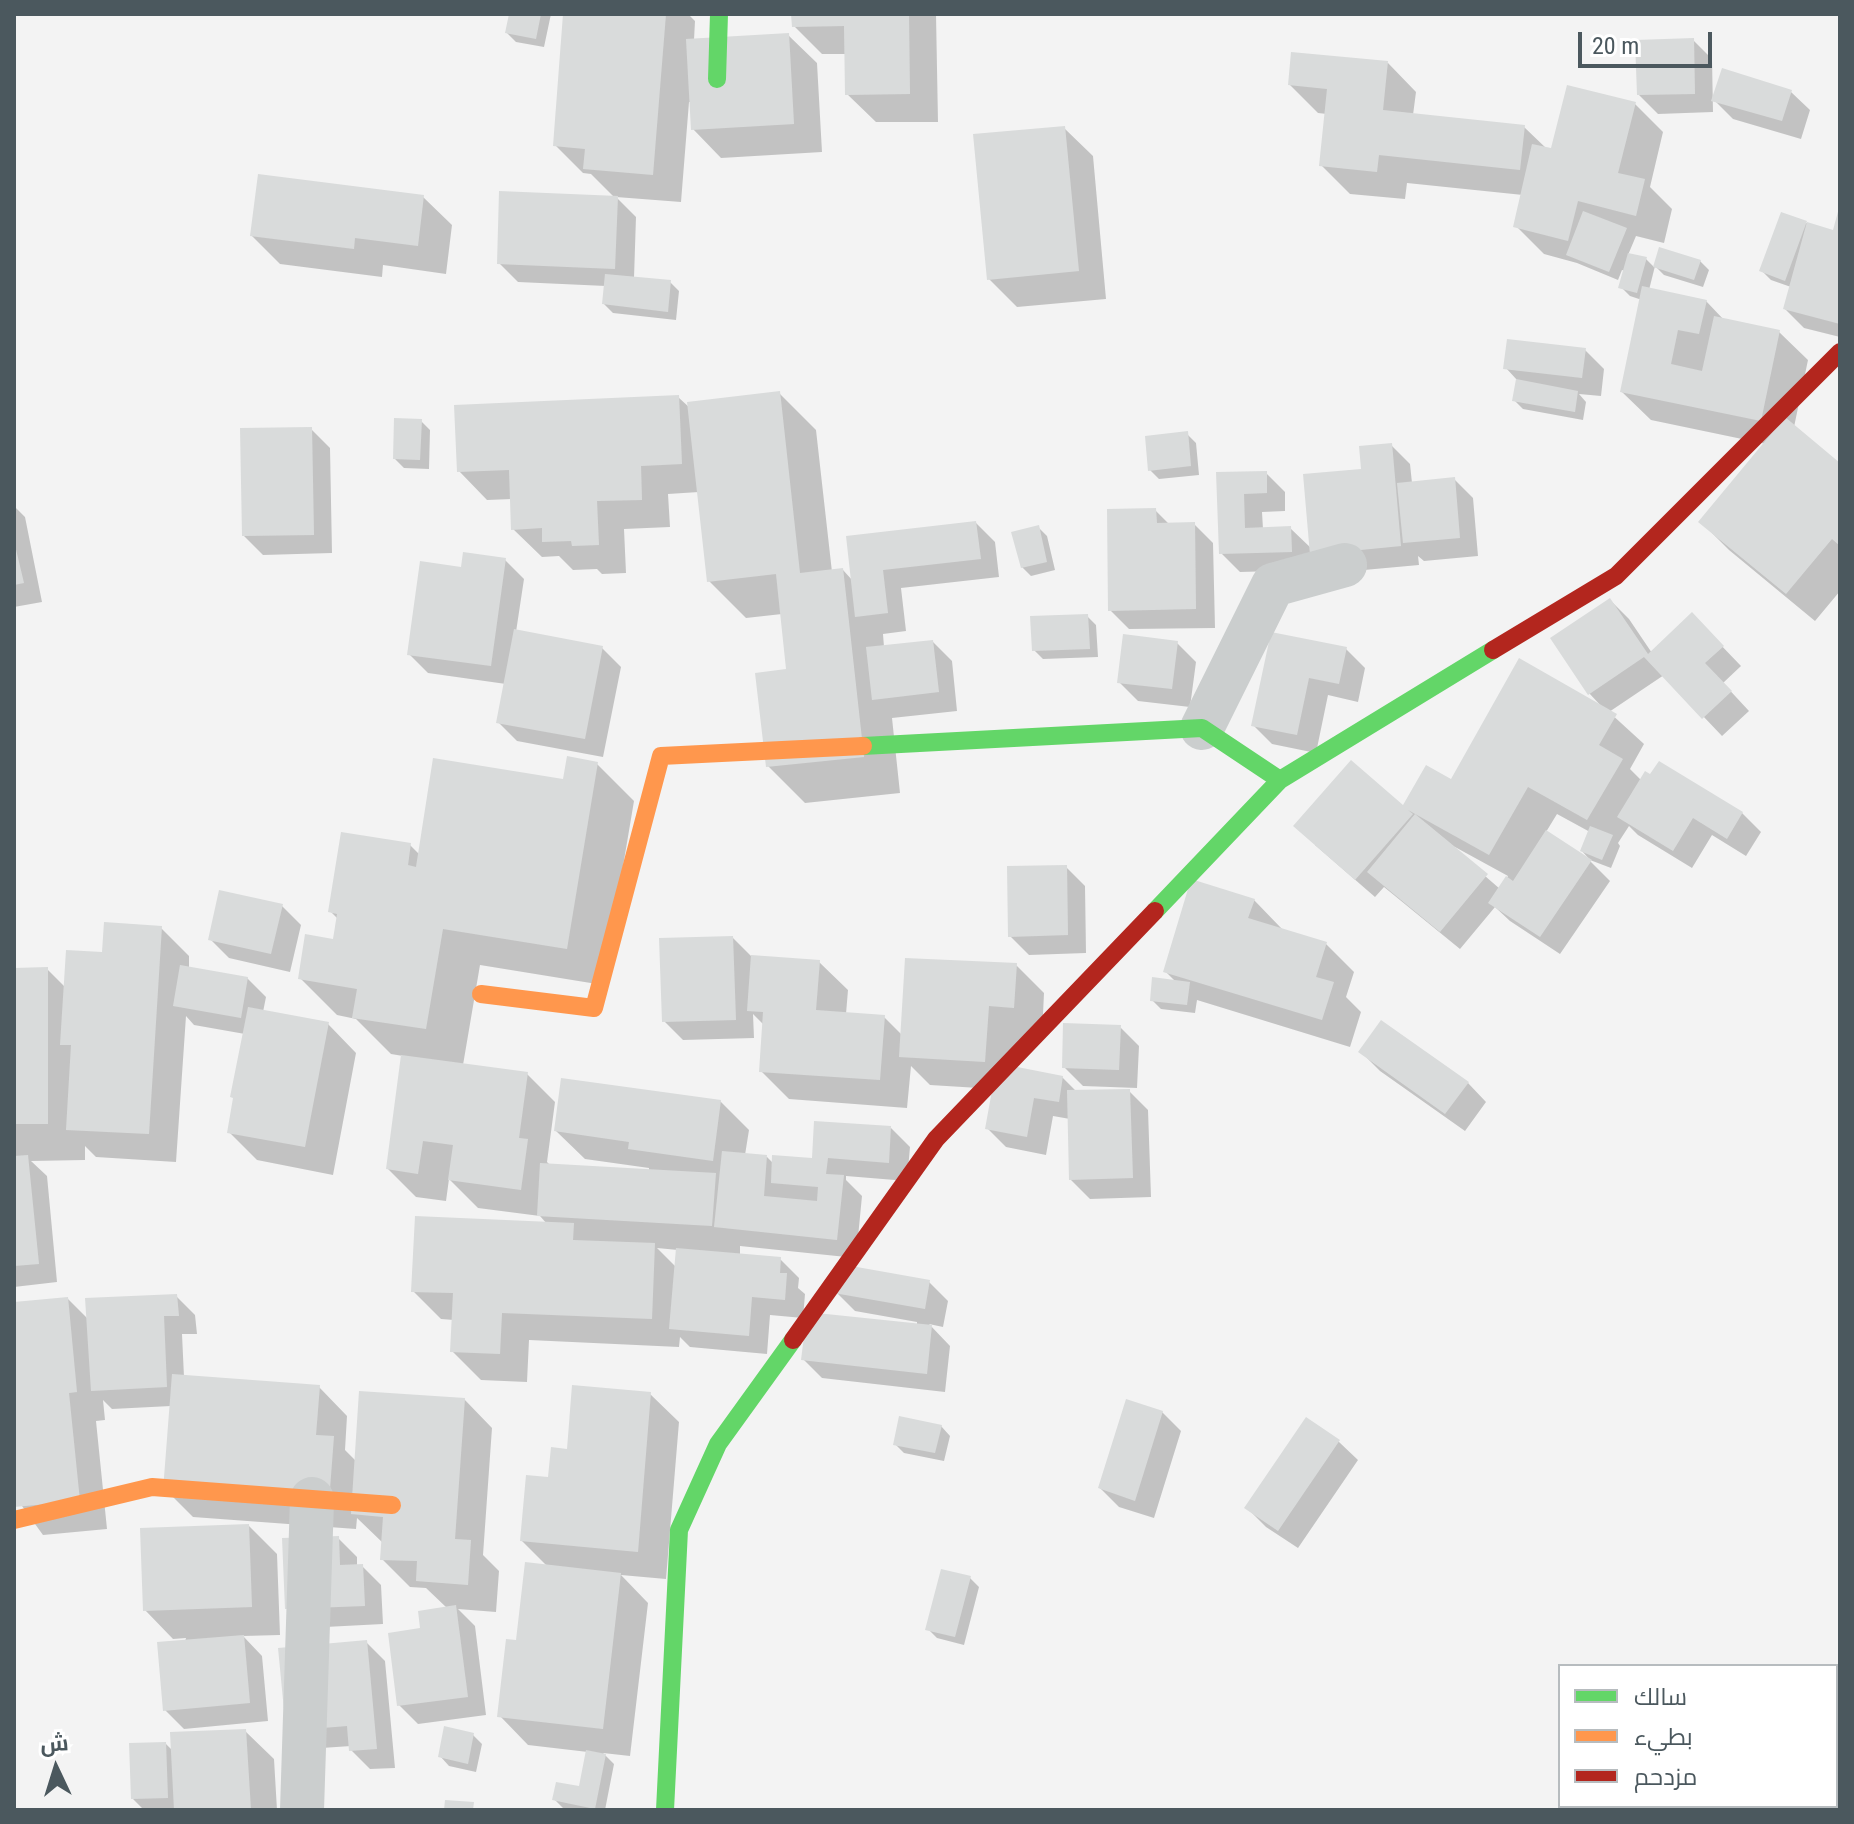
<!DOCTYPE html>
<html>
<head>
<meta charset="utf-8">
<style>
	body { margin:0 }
	#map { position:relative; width:1854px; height:1824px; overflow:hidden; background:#f3f3f3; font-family:"Roboto Condensed",Cairo,sans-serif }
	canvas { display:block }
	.frame { position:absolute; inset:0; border:16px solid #4b585e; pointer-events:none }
	.legend { position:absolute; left:1558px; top:1664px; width:280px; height:144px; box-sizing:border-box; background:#fff; border:2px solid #b7bcbf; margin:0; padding:10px 14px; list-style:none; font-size:24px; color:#4b585e }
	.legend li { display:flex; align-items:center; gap:16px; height:40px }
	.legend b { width:40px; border:2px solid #b7bcbf }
	.north { position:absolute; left:16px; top:1728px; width:80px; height:80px; -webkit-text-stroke:6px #fff; paint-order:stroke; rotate:356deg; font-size:22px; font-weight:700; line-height:32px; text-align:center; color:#4b585e }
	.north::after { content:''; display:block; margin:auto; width:28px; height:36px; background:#4b585e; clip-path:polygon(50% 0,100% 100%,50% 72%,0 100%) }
	.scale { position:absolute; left:1578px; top:32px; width:134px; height:36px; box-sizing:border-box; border:4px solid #4b585e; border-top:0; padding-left:10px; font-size:24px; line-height:28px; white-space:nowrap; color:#4b585e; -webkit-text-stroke:6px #fff; paint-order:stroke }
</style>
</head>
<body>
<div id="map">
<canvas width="1854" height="1824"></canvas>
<div class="frame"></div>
<ul class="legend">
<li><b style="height:10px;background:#63d668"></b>سالك</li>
<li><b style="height:10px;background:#ff974d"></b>بطيء</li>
<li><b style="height:10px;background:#b3261e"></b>مزدحم</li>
</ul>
<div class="north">ش</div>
<div class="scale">20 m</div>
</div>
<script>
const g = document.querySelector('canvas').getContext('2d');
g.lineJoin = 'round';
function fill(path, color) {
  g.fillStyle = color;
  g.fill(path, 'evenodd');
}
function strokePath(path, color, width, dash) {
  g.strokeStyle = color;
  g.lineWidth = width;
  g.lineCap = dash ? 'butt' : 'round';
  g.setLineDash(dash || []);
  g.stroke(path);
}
fill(new Path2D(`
	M511 14H551L544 47 516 42 507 33Z
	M565 14H688L695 21 694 40 788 35 817 63 822 152 721 158 693 129 692 102H689L681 202 616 197 636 217 634 278 670 282 679 291 676 320 613 313 604 304 606 286 518 282 499 263 615 198 591 174 583 173 555 145Z
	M793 14H936L938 122H876L847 94 846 54H822L794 26Z
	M1693 40 1712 59 1713 112 1658 114 1639 95Z
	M1388 63 1416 92 1413 115 1524 127 1547 149 1553 151 1635 104 1663 132 1650 187 1672 209 1664 243 1636 236 1628 255 1646 259 1655 268 1660 249 1700 261 1709 270 1703 287 1664 275 1655 266 1649 290 1706 301 1725 321 1779 332 1808 360 1794 427 1840 465V591L1815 621 1729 550 1701 522 1766 444 1651 420 1622 392 1642 300 1630 296 1621 287 1625 271 1622 270 1618 280 1577 263 1544 254 1516 226 1523 195 1407 183 1405 199 1350 194 1321 165 1327 114 1318 113 1290 85Z
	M1791 92 1810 110 1801 139 1733 119 1714 100Z
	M1064 128 1093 156 1106 299 1017 307 989 279Z
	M423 197 452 225 446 274 383 265 382 277 280 264 252 236Z
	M1840 212V337L1804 328 1785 309 1791 287 1771 280 1762 271 1806 223 1834 232Z
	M1585 350 1604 369 1601 396 1579 394 1586 402 1583 420 1523 409 1514 400 1517 380 1506 368Z
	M779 393 816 430 832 572 843 570 853 581 976 523 995 542 999 577 901 588 906 631 883 634 884 647 933 642 952 661 957 711 892 718 900 793 805 803 768 766 788 671 782 614 746 618 709 581 699 492 668 494 670 527 624 529 626 573 602 574 597 569 573 570 559 556 542 557 513 529 512 499 487 500 459 471 678 397 690 408Z
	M421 421 430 430 429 469 404 468 395 459Z
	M311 429 330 448 332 553 263 555 244 536Z
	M1187 434 1196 443 1199 475 1159 479 1150 470Z
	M1391 445 1410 464 1412 483 1454 479 1473 498 1478 556 1424 561 1418 556 1419 565 1331 573 1310 552V570L1240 572 1221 553 1218 474 1266 473 1285 492V511L1262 512 1263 529 1290 528 1312 549 1363 470Z
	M14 506 25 517 42 602 14 607Z
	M1155 510 1169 524H1194L1213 543 1215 628 1129 629 1110 610Z
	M1038 527 1047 536 1055 570 1031 576 1022 567Z
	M505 560 524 579 516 632 602 648 621 667 603 757 517 741 498 722 506 684 428 673 409 654 463 569Z
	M1610 600 1629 619 1652 653 1692 615 1741 666 1723 683 1749 711 1722 736 1664 675 1609 712 1644 744 1630 769 1641 780 1742 813 1761 832 1746 856 1712 835 1692 868 1638 835 1629 826 1618 843 1620 846 1611 868 1590 860 1582 851 1590 832 1557 814 1546 832 1590 861 1610 881 1560 954 1510 921 1495 907 1460 949 1384 887 1375 897 1315 845 1403 808 1602 707 1589 693ZM1455 847 1508 876 1500 889 1454 849Z
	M1087 616 1096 625 1098 657 1043 659 1034 650Z
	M1273 634 1346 649 1365 668 1358 702 1328 695 1316 753 1272 744 1253 725Z
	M1177 643 1196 662 1190 707 1138 701 1119 682Z
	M597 764 634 801 603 985 480 965 463 1065 527 1074 555 1102 547 1162 551 1166 649 1171V1168L585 1159 556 1131 720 1101 749 1130 745 1155 767 1157 774 1164 813 1160 891 1128 910 1147 907 1181 846 1176V1180L862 1196 856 1258 740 1246V1256L780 1259 799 1278 798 1288 805 1294 803 1318 770 1315 767 1354 690 1347 680 1337 679 1347 529 1340 527 1382 481 1380 452 1351 454 1320 441 1319 413 1291 547 1224 540 1216 478 1208 449 1179 446 1201 416 1197 388 1169 403 1056 391 1054 356 1019 337 1015 300 978 334 942 338 919 330 911 410 845 420 855ZM657 1248 678 1250 676 1267Z
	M1066 867 1085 886 1086 953 1029 955 1010 936Z
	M1254 900 1282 929 1326 944 1354 972 1346 997 1361 1012 1350 1047 1197 1000 1195 1013 1161 1009 1152 1000 1176 982 1165 971Z
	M282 906 301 925 290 972 229 958 210 939Z
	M161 928 189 956V968L247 978 266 997 263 1012 328 1024 356 1053 333 1175 257 1160 229 1132 245 1034 194 1025 186 1016 176 1162 96 1157 85 1146V1160L31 1161 47 1176 57 1282 14 1287V970L47 969 66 988 104 954Z
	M733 938 752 957 819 962 848 990 846 1014 884 1017 902 1035 1016 965 1044 993 1042 1036 1014 1068 1062 1077 1077 1092 1129 1091 1148 1110 1151 1197 1090 1199 1071 1180 1070 1119 1053 1116 1046 1155 1006 1147 987 1128 995 1089 930 1085 911 1066 907 1108 789 1099 761 1071 764 1025 753 1014 754 1038 683 1040 664 1021Z
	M1120 1027 1139 1046 1137 1088 1083 1086 1064 1067Z
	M1361 1052 1468 1083 1486 1102 1465 1131 1380 1071Z
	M929 1282 948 1301 943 1327 929 1324 950 1346 945 1392 822 1378 803 1359 917 1326V1322L855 1311 836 1292Z
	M176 1296 195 1315 197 1334H182L184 1377 319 1387 347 1416 345 1450 357 1462 464 1399 492 1428 483 1555 499 1571 496 1612 458 1609 475 1626 486 1715 418 1724 399 1705 422 1630 447 1608 426 1588 410 1587 382 1559 383 1543 357 1518 356 1529 193 1517 165 1489 171 1406 112 1409 103 1400 105 1420 96 1421 107 1529 43 1535 14 1495V1304L68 1299 89 1320Z
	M650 1394 679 1422 666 1579 621 1575 648 1603 630 1756 603 1753 614 1764 605 1810H572L563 1808 554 1799 580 1788 588 1752 528 1745 500 1716 517 1642 548 1567 522 1541 550 1479 569 1451Z
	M1162 1412 1181 1431 1154 1518 1119 1507 1100 1488Z
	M1307 1420 1339 1442 1358 1460 1298 1548 1266 1527 1247 1508Z
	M941 1426 950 1436 944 1461 904 1453 895 1444Z
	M249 1526 277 1554 280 1635 243 1636 262 1656 268 1721 184 1729 165 1710 186 1638 173 1639 145 1610Z
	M338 1538 357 1557V1567L362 1566 381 1585 383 1624 306 1628Z
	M970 1578 979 1587 964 1645 937 1638 928 1629Z
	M366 1642 385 1661 395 1768 370 1769 351 1750V1746L307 1749Z
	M245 1731 274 1759 277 1810 142 1808 133 1799 166 1744 173 1751Z
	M473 1735 482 1744 476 1772 449 1766 440 1756Z`), '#0003');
fill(new Path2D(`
	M509 14H541L536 39 505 33Z
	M563 14H666L653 175 583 169 585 149 553 146Z
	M791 14H909L910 94 845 95 844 26 792 27Z
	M789 33 794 124 691 130 686 39Z
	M1694 38 1695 94 1637 95 1635 40Z
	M1291 52 1388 61 1383 110 1525 125 1520 170 1379 155 1377 172 1319 166 1327 89 1288 85Z
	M1722 68 1792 90 1782 121 1711 101Z
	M1567 85 1636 102 1618 173 1645 179 1636 216 1578 201 1568 241 1513 227 1532 144 1551 148Z
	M1065 126 1079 271 987 280 973 134Z
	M258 174 424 195 418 246 355 238 354 249 250 236Z
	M499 191 618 196 615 269 497 264Z
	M1839 208H1840V324L1783 309 1807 222 1833 230Z
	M1583 211 1627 228 1609 272 1566 255Z
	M1781 212 1807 221 1785 281 1759 271Z
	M1659 247 1701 260 1694 280 1653 267Z
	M1628 253 1647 257 1637 293 1618 288Z
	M605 274 671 280 668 312 602 304Z
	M1642 286 1707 300 1699 334 1678 330 1671 364 1702 371 1714 316 1780 330 1761 421 1620 392Z
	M1507 339 1586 348 1582 378 1503 369Z
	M1516 379 1578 391 1575 412 1512 401Z
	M780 391 800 573 843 568 864 757 766 767 755 673 786 669 776 574 707 582 687 402Z
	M679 395 682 464 641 466 642 500 597 501 599 545 572 546 571 541 542 542V528L511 530 509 470 457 472 454 405Z
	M1785 417 1840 463V546L1832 539 1786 594 1698 522Z
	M394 418 422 419 420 460 393 459Z
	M312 427 314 535 242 536 240 428Z
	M1188 431 1191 466 1148 471 1145 436Z
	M1392 443 1401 546 1310 555 1303 474 1361 469 1359 446Z
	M1267 471V493L1244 494 1245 528 1291 526 1292 552 1219 554 1216 472Z
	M1455 477 1460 538 1403 543 1397 483Z
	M1156 508 1157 523 1195 522 1196 609 1108 611 1107 509Z
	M976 521 981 559 883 570 888 613 855 617 846 536Z
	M1039 525 1047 562 1021 568 1011 532Z
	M14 541 24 583 14 585Z
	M463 552 506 558 491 666 407 655 420 561 461 567Z
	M1610 598 1648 654 1692 612 1724 646 1705 663 1732 691 1702 719 1644 657 1588 695 1550 638Z
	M1088 614 1090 649 1032 651 1030 616Z
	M514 629 603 646 585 739 496 723Z
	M1271 632 1347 647 1339 684 1309 678 1297 735 1251 726Z
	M1123 634 1178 641 1172 689 1117 683Z
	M933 640 939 692 872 700 866 647Z
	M1519 658 1617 714 1599 745 1623 759 1587 820 1528 787 1489 855 1408 810 1413 814 1355 880 1293 826 1351 760 1403 805 1426 765 1451 779Z
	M567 756 598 762 567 949 443 929 426 1029 352 1018 357 989 298 979 305 934 333 939 337 914 328 912 341 832 411 843 408 865 416 867 433 758 563 779Z
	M1659 761 1743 812 1727 839 1693 818 1673 851 1617 817 1645 771 1650 774Z
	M1415 814 1488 874 1440 932 1367 872Z
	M1590 826 1613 835 1602 860 1580 851Z
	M1546 830 1592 860 1540 937 1488 903 1506 876 1513 881Z
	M1067 865 1068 935 1008 937 1007 866Z
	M1191 879 1255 899 1248 918 1327 942 1316 977 1334 982 1322 1020 1163 972Z
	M219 890 283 904 271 954 208 940Z
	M104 922 162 926 149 1134 66 1130 71 1045H60L66 950 102 952Z
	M733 936 736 1020 662 1022 659 938Z
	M751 955 820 960 816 1010 885 1015 880 1080 759 1072 763 1012 747 1011Z
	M905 958 1017 963 1014 1008 989 1006 985 1062 899 1057Z
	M180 965 248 977 241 1018 173 1006Z
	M48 967V1124H14V968Z
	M1152 977 1190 982 1187 1005 1150 1001Z
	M248 1007 329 1022 305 1147 227 1133 233 1098 230 1097Z
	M1381 1020 1469 1082 1445 1114 1358 1052Z
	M1063 1023 1121 1025 1119 1070 1062 1068Z
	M401 1055 528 1072 519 1138 528 1139 521 1190 448 1180 453 1145 423 1141 418 1174 386 1169Z
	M997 1063 1063 1076 1059 1102 1034 1098 1027 1137 985 1129Z
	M561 1078 721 1100 713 1161 628 1149 629 1142 554 1131Z
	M1130 1089 1133 1178 1069 1180 1067 1090Z
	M814 1121 891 1126 889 1163 828 1158 826 1174 844 1175 837 1240 714 1227 722 1151 767 1155 764 1196 817 1201 818 1187 771 1183 772 1155 812 1158Z
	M28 1155 39 1264 14 1266V1156Z
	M540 1163 716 1173 712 1226 537 1216Z
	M415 1216 574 1223 573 1240 655 1243 652 1319 502 1313 500 1354 450 1352 453 1293 411 1292Z
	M676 1248 781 1257 780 1273H787L785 1300 752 1297 749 1336 669 1329Z
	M840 1264 930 1280 925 1309 834 1293Z
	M177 1294 179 1316H164L167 1387 91 1391 85 1298Z
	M68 1297 77 1392 69 1393 80 1501 14 1507V1302Z
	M807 1312 932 1325 927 1374 801 1360Z
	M172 1374 320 1385 316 1435 334 1436 329 1502 163 1490Z
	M572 1385 651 1392 638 1552 520 1541 526 1475 548 1477 551 1447 567 1449Z
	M359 1391 465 1398 455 1539 471 1540 468 1585 416 1581 417 1561 380 1560 383 1517 351 1514Z
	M1126 1399 1163 1411 1135 1501 1098 1488Z
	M899 1416 942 1425 935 1453 893 1445Z
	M1306 1417 1340 1440 1278 1531 1244 1508Z
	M249 1524 252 1607 143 1611 140 1528Z
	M339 1536 340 1565 363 1564 365 1606 285 1609 282 1538Z
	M525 1562 621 1573 603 1729 497 1717 506 1639 516 1640Z
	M941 1569 971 1576 955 1637 925 1630Z
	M456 1605 468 1697 397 1706 388 1633 420 1628 418 1611Z
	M244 1635 250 1703 163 1711 157 1642Z
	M367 1640 377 1749 349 1751 347 1726 286 1731 278 1648Z
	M444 1726 474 1733 468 1764 438 1757Z
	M246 1729 251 1810H174L170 1732Z
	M166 1742 168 1798 131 1799 129 1743Z
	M586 1750 606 1754 595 1809 552 1800 556 1782 579 1786Z
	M445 1800 474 1802 473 1810H444Z`), '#d9dbdb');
strokePath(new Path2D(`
	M1202 728 1273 585 1345 565
	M302 1810 312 1499`), '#cbcece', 44);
strokePath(new Path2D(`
	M717 79 719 14
	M863 746 1202 728 1280 780
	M1155 911 1280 780 1493 650
	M665 1810 679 1530 718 1444 793 1340`), '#63d668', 18);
strokePath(new Path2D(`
	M481 994 594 1008 661 756 863 746
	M14 1520 152 1487 392 1505`), '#ff974d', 18);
strokePath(new Path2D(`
	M1493 650 1616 576 1840 352
	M793 1340 936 1139 1155 911`), '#b3261e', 18);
</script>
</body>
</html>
